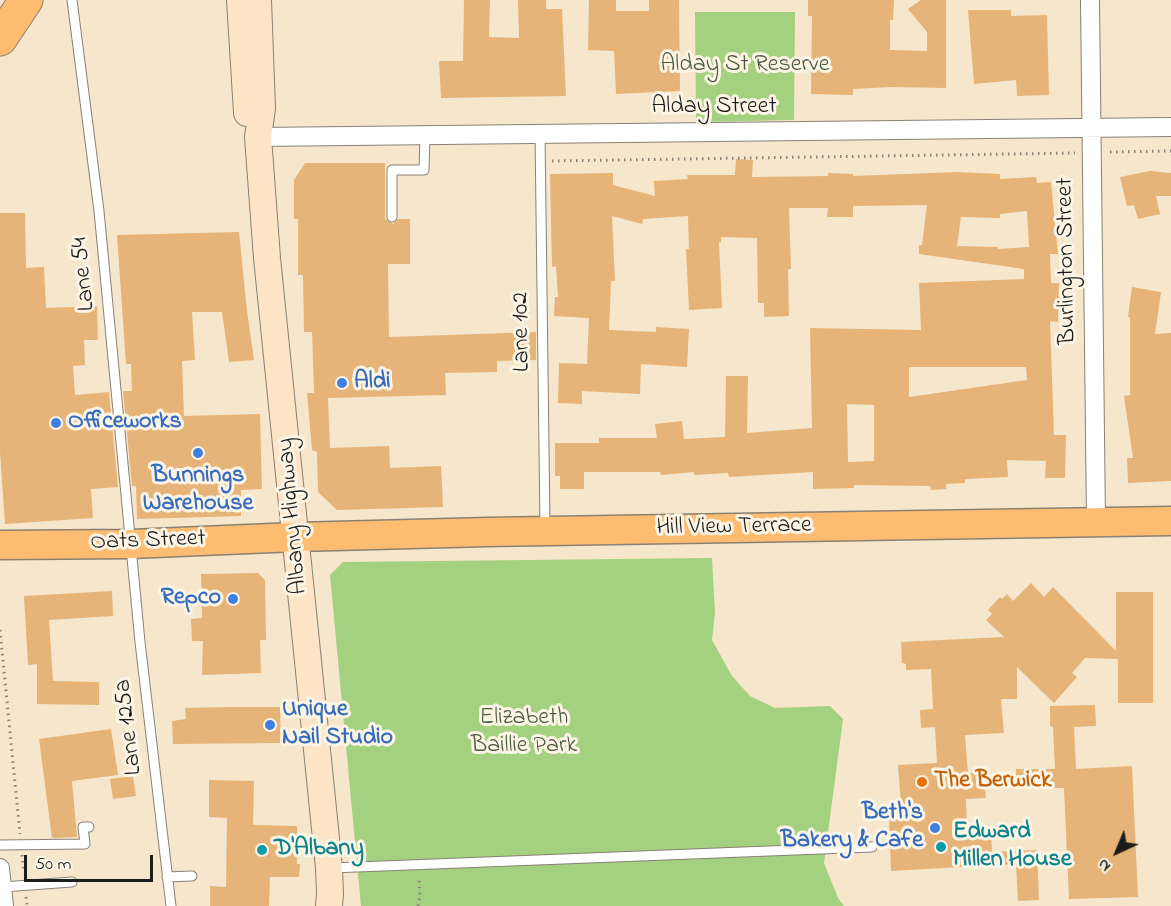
<!DOCTYPE html>
<html>
<head>
<meta charset="utf-8">
<style>
	body { margin:0 }
	#map { position:relative; width:1171px; height:906px; overflow:hidden; background:#f6e6cc; font-family:"Indie Flower",sans-serif }
	canvas { display:block }
	.north { position:absolute; left:1087px; top:822px; width:60px; height:60px; -webkit-text-stroke:4px #fcf5e5; paint-order:stroke; rotate:224deg; font-size:16px; font-weight:700; line-height:24px; text-align:center; color:#1c1c1c }
	.north::after { content:''; display:block; margin:auto; width:21px; height:27px; background:#1c1c1c; clip-path:polygon(50% 0,100% 100%,50% 72%,0 100%) }
	.scale { position:absolute; left:24px; top:855px; width:129px; height:27px; box-sizing:border-box; border:3px solid #1c1c1c; border-top:0; padding-left:8px; font-size:18px; line-height:21px; white-space:nowrap; color:#1c1c1c; -webkit-text-stroke:4px #fcf5e5; paint-order:stroke }
</style>
</head>
<body>
<div id="map">
<canvas width="1171" height="906"></canvas>
<div class="north">N</div>
<div class="scale">50 m</div>
</div>
<script>
const g = document.querySelector('canvas').getContext('2d');
g.lineJoin = 'round';
function fill(path, color) {
  g.fillStyle = color;
  g.fill(path, 'evenodd');
}
function strokePath(path, color, width, dash) {
  g.strokeStyle = color;
  g.lineWidth = width;
  g.lineCap = dash ? 'butt' : 'round';
  g.setLineDash(dash || []);
  g.stroke(path);
}
function label(font, color, halo, rows, align = 'center') {
  g.font = font + ' "Indie Flower",sans-serif';
  g.lineWidth = 6;
  g.setLineDash([]);
  g.textBaseline = 'middle';
  g.strokeStyle = halo;
  g.fillStyle = color;
  for (const [text, x, y, turn = 0] of rows) {
    g.save();
    g.translate(x, y);
    g.rotate((+turn || 0) * Math.PI / 180);
    g.textAlign = isNaN(turn) ? turn : align;
    if (halo) g.strokeText(text, 0, 0);
    g.fillText(text, 0, 0);
    g.restore();
  }
}
fill(new Path2D(`
	M695 12H795L794 120 696 122Z
	M712 558 715 612 712 640 732 676 750 696 775 708 830 706 843 719 824 863 838 898 844 906H361L330 575 343 562Z`), '#a3d17f');
fill(new Path2D(`
	M464 0H490L489 37 519 38 518 0H546V9H562L566 96 441 98 439 61H463Z
	M589 0H616V11H649V0H679L680 91 616 94 614 51 588 50Z
	M808 0H894L893 20H890V50L927 51V32L908 9 921 0H946V88L890 87 853 89V95L811 94 812 16H808Z
	M968 10H1011V16L1047 15 1049 95 1017 96 1016 80 974 84Z
	M736 159 753 160 752 177 828 176V173L853 174V176L957 172 1000 174V179L1036 177 1037 183 1051 182 1058 254H1050L1051 283H1059L1058 322 1050 321 1054 435H1066L1065 478H1045L1046 461 1007 460 1008 477 965 479V483L946 484V489L931 490 930 486 854 485V488L813 489V472L729 477 728 473 694 475V472L661 475 660 472H584V489H560V476H555V443H599V438H657L655 424 682 421 684 439 725 437 726 376H748L747 433 812 428 810 328 921 330 919 283 1024 279V269L919 254V245H922L927 205 853 206V217H827L828 208H789L791 269H788L789 316 764 317V303H758L757 238 721 237V242H719L722 308 689 310 686 249H689L688 216 643 219 642 224 612 216 615 281H611L609 330 656 332V327L689 329 687 367 641 364 640 394 582 391V404L558 403 559 363 587 364 589 318 554 316 555 297H558L556 266 552 267 550 174 613 173V185L655 196 654 181 688 179 687 175H735ZM1027 211 1029 247 998 249V247L957 246 961 217 1000 218V214ZM909 367H1026L1027 380 909 397ZM847 404 874 405V461L848 462Z
	M305 163H385V219L393 224 398 219H410V264H388L389 337 536 332V360L497 361V372L445 373 446 395 328 398 330 448 389 446 390 468 441 466 443 507 337 510 318 492 317 452 312 450 307 393H314L312 332H304L303 275H298V219H294V180Z
	M1150 171 1171 173V196H1156L1160 214 1138 219 1134 205 1127 206 1120 177Z
	M0 213H25L26 268 44 267 46 308 97 306 98 340H84L85 365 73 366 75 395 109 392 118 487 91 489 93 518 5 524 0 452Z
	M239 232 247 311 254 360 229 362 222 312H192L195 360 182 361 184 416 260 414 262 489 241 490V516L137 519 136 486H132L123 391H132L131 364H126L117 235Z
	M1132 287 1161 292 1155 334 1171 333V481L1128 483 1127 458H1133L1124 396 1130 395V317H1128Z
	M258 573 265 580 266 640H260L261 673 202 675 203 641H192L191 619 202 618 201 574Z
	M1031 583 1044 597 1053 587 1116 651V592H1153V703H1118V659L1085 658 1072 673 1077 677 1054 703 1017 667V699H1001L1004 733 965 735 968 773 982 772V779H984L986 798 966 799 967 829 991 827 992 852 1037 850 1039 900 1018 901 1016 864 891 871 889 818H902L898 765 937 763 935 727 921 728 920 710 933 709 931 669 906 670V664L902 663 901 642 1004 637 986 620 992 614 988 610 1000 597 1002 599 1007 594 1013 601Z
	M112 591 113 616 49 620 53 681 99 682V705L37 704V664L28 665 24 596Z
	M1095 705 1096 726 1074 727 1076 769 1132 766 1138 897 1069 899 1064 788H1016V769H1055L1053 727 1050 726V706Z
	M227 707H280L281 743 173 744 172 721 186 719 185 708Z
	M111 729 118 775 72 781 77 837 52 838 39 739Z
	M133 776 136 796 113 799 110 779Z
	M209 780 254 781 253 825 297 826V864H300L299 877H270L269 906H210V886L226 887 227 818 209 817Z`), '#e6b478');
const lane = new Path2D(`
	M72 0 99 211 140 642 171 906
	M540 133 545 527
	M392 217V170H424L425 136
	M0 845 85 844 83 827H89
	M331 868 872 847
	M167 877 192 876
	M2 887 72 882`);
const street = new Path2D(`
	M1090 0 1096 522
	M258 137 1171 127
	M0 868 4 906`);
const secondary = new Path2D(`
	M240 0 247 113
	M258 0 262 108 258 137 267 258 329 868 330 894 329 906`);
const primary = new Path2D(`
	M0 545 131 544 296 537 487 532 1171 521`);
const highway = new Path2D(`
	M0 39 26 0`);
strokePath(lane, '#898174', 11);
strokePath(street, '#898174', 20);
strokePath(secondary, '#898174', 28);
strokePath(primary, '#898174', 31);
strokePath(highway, '#898174', 35);
strokePath(new Path2D(`
	M1110 152 1171 151
	M552 161 1075 153
	M0 630 20 834
	M22 855 24 873
	M26 897 27 906
	M418 906 420 897 419 878`), '#898174', 3, [1.5, 4.5]);
strokePath(lane, '#fff', 9);
strokePath(street, '#fff', 18);
strokePath(secondary, '#fee4c6', 26);
strokePath(primary, '#fdbc70', 28);
strokePath(highway, '#fdbc70', 33);
for (const [x, y, r, color] of [
	[342,383,6,"#3f7fe0"],
	[56,423,6,"#3f7fe0"],
	[198,453,6,"#3f7fe0"],
	[233,599,6,"#3f7fe0"],
	[270,725,6,"#3f7fe0"],
	[922,782,6,"#e8710a"],
	[935,828,6,"#3f7fe0"],
	[941,847,6,"#0f9aa8"],
	[262,850,6,"#0f9aa8"]
]) {
  const dot = new Path2D();
  dot.arc(x, y, r, 0, 2 * Math.PI);
  g.fillStyle = color;
  g.fill(dot);
  strokePath(dot, '#fcf5e5', 2);
}
label('24px', '#4b5b3f', '#fcf5e5', [
	["Alday St Reserve",745,66],
	["Elizabeth",524,719],
	["Baillie Park",524,747]
]);
label('24px', '#1c1c1c', '#fcf5e5', [
	["Alday Street",714,108],
	["Burlington Street",1068,261,-91],
	["Lane 54",85,274,-96],
	["Lane 102",523,332,-91],
	["Albany Highway",294,516,-95],
	["Hill View Terrace",734,528,-1],
	["Oats Street",148,542,-2],
	["Lane 125a",130,727,-97]
]);
label('bold 24px', '#366cbe', '#fcf5e5', [
	["Aldi",354,383],
	["Officeworks",68,423],
	["Bunnings",198,477,"center"],
	["Warehouse",198,505,"center"],
	["Repco",221,599,"right"],
	["Unique",282,711],
	["Nail Studio",282,739],
	["Beth's",923,814,"right"],
	["Bakery & Cafe",923,842,"right"]
], 'left');
label('bold 24px', '#c56008', '#fcf5e5', [
	["The Berwick",934,782]
], 'left');
label('bold 24px', '#0d838f', '#fcf5e5', [
	["Edward",953,833],
	["Millen House",953,861],
	["D'Albany",274,850]
], 'left');
</script>
</body>
</html>
